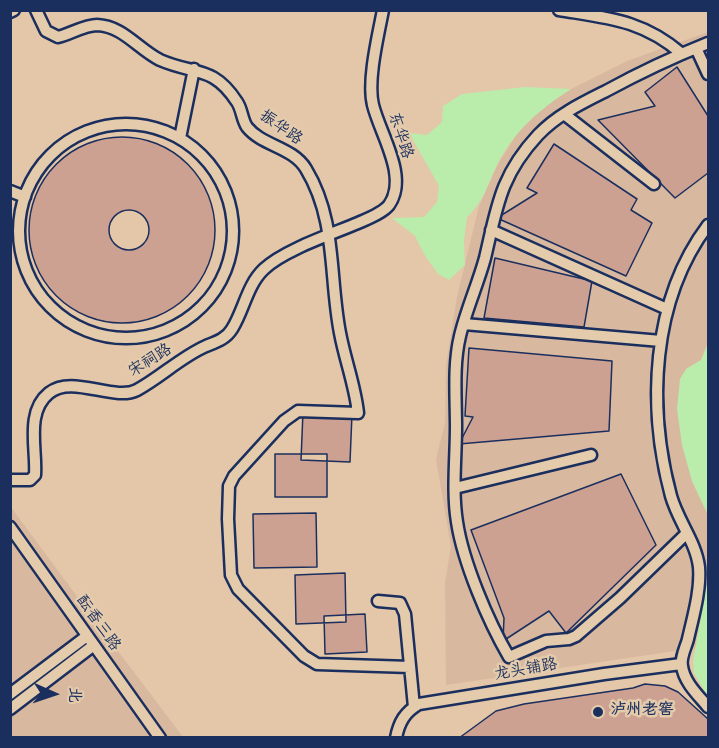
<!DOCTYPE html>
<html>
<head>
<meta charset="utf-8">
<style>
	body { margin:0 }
	#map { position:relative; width:719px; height:748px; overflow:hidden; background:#e4c6a8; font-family:"Gochi Hand","LXGW WenKai TC",sans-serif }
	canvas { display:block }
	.frame { position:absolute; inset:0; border:12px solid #1b2f5e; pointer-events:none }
	.north { position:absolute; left:24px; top:664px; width:60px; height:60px; -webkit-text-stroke:4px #e4cbac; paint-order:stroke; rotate:93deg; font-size:16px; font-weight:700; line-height:24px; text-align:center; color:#1b2f5e }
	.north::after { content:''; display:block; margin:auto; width:21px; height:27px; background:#1b2f5e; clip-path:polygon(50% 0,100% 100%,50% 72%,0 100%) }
</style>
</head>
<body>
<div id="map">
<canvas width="719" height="748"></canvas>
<div class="frame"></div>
<div class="north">北</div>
</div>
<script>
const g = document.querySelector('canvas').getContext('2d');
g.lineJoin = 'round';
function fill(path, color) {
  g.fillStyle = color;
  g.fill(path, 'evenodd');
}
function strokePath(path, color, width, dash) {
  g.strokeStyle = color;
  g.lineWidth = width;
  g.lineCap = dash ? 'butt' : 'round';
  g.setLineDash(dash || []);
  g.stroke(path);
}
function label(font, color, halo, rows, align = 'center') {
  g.font = font + ' "Gochi Hand","LXGW WenKai TC",sans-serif';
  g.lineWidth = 5;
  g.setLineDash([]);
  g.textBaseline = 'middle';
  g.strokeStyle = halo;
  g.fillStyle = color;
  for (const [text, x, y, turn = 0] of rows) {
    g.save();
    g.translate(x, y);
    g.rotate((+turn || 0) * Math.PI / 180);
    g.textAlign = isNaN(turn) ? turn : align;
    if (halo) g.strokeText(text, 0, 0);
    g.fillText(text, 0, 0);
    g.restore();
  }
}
fill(new Path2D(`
	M708 32V343L701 360 686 369 692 481 708 515V578L695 648 446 685 445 583 451 546 436 459 445 423 446 366 457 297 479 206 498 164 520 129 544 107 571 89 627 61Z
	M10 506 96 622 183 737H11Z`), '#d9b8a0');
fill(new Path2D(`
	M525 87 571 89C539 110 515 130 497 165 487 185 484 202 467 217L464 241 465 265 449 280 438 274 424 254 415 236 392 218 424 217 437 202 439 186 409 133 427 135 442 122 443 106 462 94Z
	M708 343V515L692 481 682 445 677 409 680 379 686 369 701 360Z
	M708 578V697L694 673 693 661Z`), '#baecac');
const building = new Path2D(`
	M677 67 708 116V173L675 198 598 120 655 106 645 92Z
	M29 230a93 93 0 1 1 186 0a93 93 0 1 1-186 0Z
	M554 144 637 199 631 210 652 223 626 276 497 218 537 193 527 188Z
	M109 230a20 20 0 1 1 40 0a20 20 0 1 1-40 0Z
	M495 258 592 281 584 327 484 318Z
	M469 348 612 361 609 431 459 444 473 417 465 416Z
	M303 412 352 414 350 462 301 460Z
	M275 454H327V497H275Z
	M621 474 656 545 566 633 549 611 503 641 504 618 471 530Z
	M316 513 317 567 254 568 253 514Z
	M345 573 346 622 296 624 295 575Z
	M365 614 367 652 325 654 324 616Z
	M645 684 665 686 678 692 708 719V738H459L496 711 524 704 633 688Z`);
fill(building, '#cda191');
strokePath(building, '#1b2f5e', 1.5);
const minor = new Path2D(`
	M36 10 46 31 58 37C70 34 85 25 97 25 123 26 138 49 160 60 194 75 213 65 237 102 242 109 242 120 247 127 262 146 293 147 306 169 337 220 329 277 340 333 345 360 355 385 358 413L298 411 284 421 234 476 229 486 228 519 231 575 238 589 304 656 317 664 410 667
	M559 10C608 18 643 20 682 54
	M10 12 14 10
	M696 48 708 74
	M564 114 654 184
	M19 231a107 107 0 1 1 214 0a107 107 0 1 1-214 0Z
	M180 138 194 69
	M10 191 25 197
	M708 225C651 301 647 407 671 496 678 521 696 542 699 567 701 590 693 617 688 639 686 647 680 658 682 666 684 682 698 695 708 707
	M491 230 667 309
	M464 324 661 341
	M10 480H30L35 475C37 450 25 412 49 393 72 374 114 402 137 390 161 377 181 357 206 346 216 342 226 339 232 329 244 310 247 285 264 269 284 250 332 234 358 223 367 219 383 213 389 205 409 177 380 134 373 105 367 81 378 36 383 10
	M455 488 591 455
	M10 527 160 738
	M687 533 620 598 576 636 569 639 546 641 509 657C488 621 463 562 457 522 452 491 456 458 456 427 456 397 453 365 460 336 466 310 478 284 485 258 497 207 500 176 538 135 557 115 582 103 606 91 639 73 673 57 708 43
	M378 601 400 603 405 614 414 707
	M10 694 87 636
	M10 709 94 645
	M396 738C399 722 405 712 419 704L604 674 681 664`);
strokePath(minor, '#1b2f5e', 15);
strokePath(minor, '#e4cbac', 10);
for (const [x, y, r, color] of [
	[598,712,6,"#1b2f5e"]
]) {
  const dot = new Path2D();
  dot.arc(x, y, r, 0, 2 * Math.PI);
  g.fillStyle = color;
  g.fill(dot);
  strokePath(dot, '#e4cbac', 2);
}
label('16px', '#1b2f5e', '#e4cbac', [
	["振华路",280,129,35],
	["东华路",399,136,72],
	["宋祠路",151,362,-32],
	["酝香三路",97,624,55],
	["龙头铺路",526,671,-10]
]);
label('bold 16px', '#1b2f5e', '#e4cbac', [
	["泸州老窖",610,712]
], 'left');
</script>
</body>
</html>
